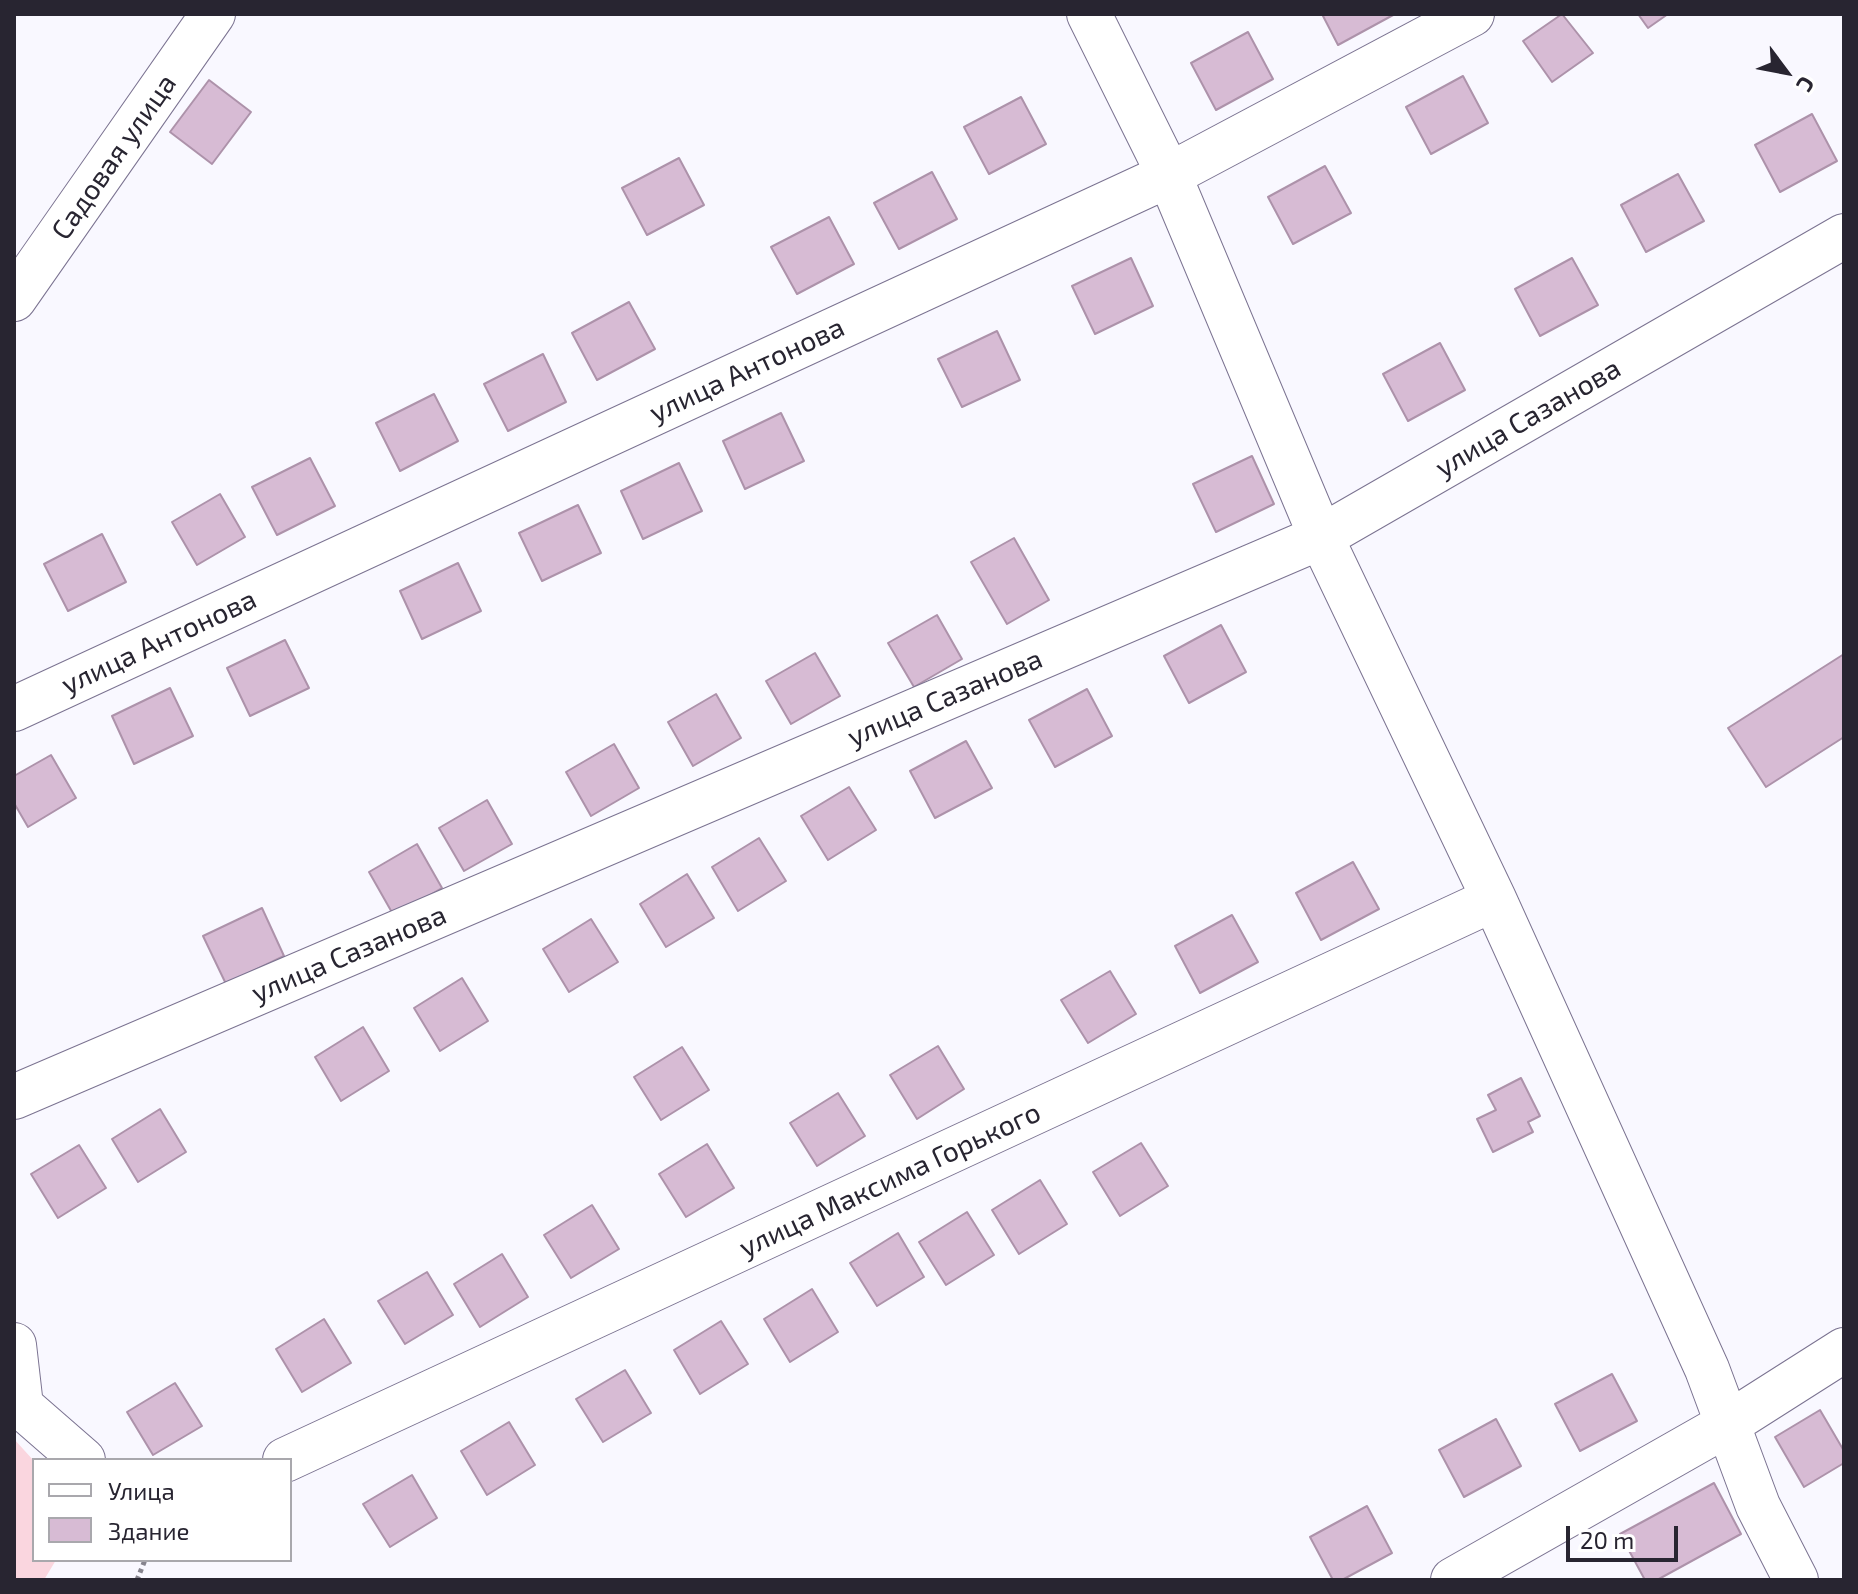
<!DOCTYPE html>
<html>
<head>
<meta charset="utf-8">
<style>
	body { margin:0 }
	#map { position:relative; width:1858px; height:1594px; overflow:hidden; background:#f9f8ff; font-family:"Exo 2",sans-serif }
	canvas { display:block }
	.frame { position:absolute; inset:0; border:16px solid #282531; pointer-events:none }
	.legend { position:absolute; left:32px; top:1458px; width:260px; height:104px; box-sizing:border-box; background:#fff; border:2px solid #a9a8ad; margin:0; padding:10px 14px; list-style:none; font-size:24px; color:#282531 }
	.legend li { display:flex; align-items:center; gap:16px; height:40px }
	.legend b { width:40px; border:2px solid #a9a8ad }
	.north { position:absolute; left:1746px; top:32px; width:80px; height:80px; -webkit-text-stroke:6px #fff; paint-order:stroke; rotate:122deg; font-size:22px; font-weight:700; line-height:32px; text-align:center; color:#282531 }
	.north::after { content:''; display:block; margin:auto; width:28px; height:36px; background:#282531; clip-path:polygon(50% 0,100% 100%,50% 72%,0 100%) }
	.scale { position:absolute; left:1566px; top:1526px; width:112px; height:36px; box-sizing:border-box; border:4px solid #282531; border-top:0; padding-left:10px; font-size:24px; line-height:28px; white-space:nowrap; color:#282531; -webkit-text-stroke:6px #fff; paint-order:stroke }
</style>
</head>
<body>
<div id="map">
<canvas width="1858" height="1594"></canvas>
<div class="frame"></div>
<ul class="legend">
<li><b style="height:10px;background:#fff"></b>Улица</li>
<li><b style="height:22px;background:#d7bbd4"></b>Здание</li>
</ul>
<div class="north">С</div>
<div class="scale">20 m</div>
</div>
<script>
const g = document.querySelector('canvas').getContext('2d');
g.lineJoin = 'round';
function fill(path, color) {
  g.fillStyle = color;
  g.fill(path, 'evenodd');
}
function strokePath(path, color, width, dash) {
  g.strokeStyle = color;
  g.lineWidth = width;
  g.lineCap = dash ? 'butt' : 'round';
  g.setLineDash(dash || []);
  g.stroke(path);
}
function label(font, color, halo, rows, align = 'center') {
  g.font = font + ' "Exo 2",sans-serif';
  g.lineWidth = 6;
  g.setLineDash([]);
  g.textBaseline = 'middle';
  g.strokeStyle = halo;
  g.fillStyle = color;
  for (const [text, x, y, turn = 0] of rows) {
    g.save();
    g.translate(x, y);
    g.rotate((+turn || 0) * Math.PI / 180);
    g.textAlign = isNaN(turn) ? turn : align;
    if (halo) g.strokeText(text, 0, 0);
    g.fillText(text, 0, 0);
    g.restore();
  }
}
fill(new Path2D(`
	M14 1439 34 1461V1560H56L44 1580H14Z`), '#fad6df');
const building = new Path2D(`
	M1322 14H1395L1338 45Z
	M1562 14 1593 53 1552 82 1523 41Z
	M1638 14H1668L1648 28Z
	M1248 32 1273 79 1216 110 1191 63Z
	M1463 76 1488 123 1431 154 1406 107Z
	M209 80 251 112 212 164 170 132Z
	M1021 97 1046 144 989 174 964 127Z
	M1812 114 1837 161 1780 192 1755 145Z
	M679 158 704 205 647 235 622 188Z
	M1325 166 1351 213 1293 244 1268 197Z
	M932 172 957 219 899 249 874 203Z
	M1678 174 1704 221 1646 252 1621 205Z
	M829 217 854 264 797 294 771 247Z
	M1131 258 1153 306 1095 334 1072 286Z
	M1572 258 1598 305 1540 336 1515 289Z
	M629 302 655 349 597 380 572 333Z
	M997 331 1020 380 962 407 938 359Z
	M1440 343 1465 390 1408 421 1383 374Z
	M543 354 566 402 508 431 484 384Z
	M434 394 458 441 400 471 376 423Z
	M781 413 804 461 745 489 723 441Z
	M1252 456 1274 504 1216 532 1193 484Z
	M310 458 335 506 277 535 252 487Z
	M679 463 702 511 643 539 621 491Z
	M220 494 245 537 197 565 172 522Z
	M578 505 601 553 542 581 519 533Z
	M102 534 126 582 68 611 44 564Z
	M1014 538 1049 600 1007 624 971 562Z
	M458 563 481 611 422 639 400 591Z
	M937 615 962 659 914 687 888 643Z
	M1221 625 1246 672 1189 703 1164 656Z
	M285 640 309 688 250 716 227 668Z
	M815 653 840 696 791 724 766 681Z
	M1844 654V737L1766 787 1728 728Z
	M170 688 193 736 134 764 112 716Z
	M1087 689 1112 736 1055 767 1029 720Z
	M716 694 741 738 693 766 668 722Z
	M966 741 992 788 935 818 910 771Z
	M614 744 639 788 591 816 566 772Z
	M51 755 76 798 28 827 14 803V776Z
	M849 787 876 830 828 860 801 816Z
	M487 800 512 844 464 871 439 828Z
	M759 838 786 881 738 911 712 867Z
	M417 844 442 888 394 916 369 872Z
	M1353 862 1379 909 1321 940 1296 893Z
	M687 874 714 918 666 947 640 904Z
	M262 908 284 956 226 984 203 936Z
	M1232 915 1258 962 1200 993 1175 946Z
	M591 919 618 962 569 992 543 949Z
	M1110 971 1136 1014 1088 1043 1061 1000Z
	M462 978 488 1021 440 1051 414 1008Z
	M363 1027 389 1071 341 1101 315 1057Z
	M938 1046 964 1089 917 1119 890 1075Z
	M682 1047 709 1090 661 1120 634 1077Z
	M1521 1078 1540 1116 1528 1122 1533 1132 1493 1152 1477 1119 1496 1110 1488 1095Z
	M838 1093 865 1136 817 1166 790 1123Z
	M160 1109 186 1152 138 1182 112 1139Z
	M1141 1143 1168 1186 1120 1216 1093 1172Z
	M707 1144 734 1188 686 1217 659 1174Z
	M79 1145 106 1188 58 1218 31 1174Z
	M1040 1180 1067 1224 1019 1254 992 1210Z
	M592 1205 619 1249 571 1278 544 1235Z
	M967 1212 994 1255 946 1285 919 1242Z
	M898 1233 924 1277 877 1306 850 1263Z
	M502 1254 528 1297 480 1327 454 1284Z
	M427 1272 453 1315 405 1344 378 1301Z
	M812 1289 838 1332 790 1362 764 1319Z
	M324 1319 351 1363 302 1392 276 1349Z
	M721 1321 748 1364 700 1394 674 1350Z
	M625 1370 651 1413 603 1442 576 1399Z
	M1612 1374 1637 1421 1580 1451 1555 1404Z
	M175 1383 202 1426 153 1455 127 1412Z
	M1820 1410 1844 1451V1463L1804 1487 1775 1437Z
	M1496 1419 1521 1466 1464 1497 1439 1450Z
	M509 1422 535 1465 487 1495 461 1451Z
	M412 1475 437 1518 390 1547 363 1504Z
	M1714 1483 1741 1534 1657 1580H1645L1620 1534Z
	M1367 1506 1392 1553 1342 1580H1333L1310 1537Z`);
fill(building, '#d7bbd4');
strokePath(building, '#ad92aa', 2);
const minor = new Path2D(`
	M1089 14 1169 175 1321 537 1494 899 1707 1369 1758 1506 1796 1580
	M14 299 213 14
	M14 709 1169 175 1472 14
	M14 1097 1321 537 1844 236
	M14 1345 21 1406 83 1460
	M285 1460 1494 899
	M1453 1580 1726 1425 1844 1350`);
strokePath(minor, '#7b7391', 46);
strokePath(new Path2D(`
	M137 1580 145 1560`), '#86848e', 5, [4, 4]);
strokePath(minor, '#fff', 44);
label('28px', '#282531', '#fff', [
	["Садовая улица",114,157,-55],
	["улица Антонова",747,370,-25],
	["улица Сазанова",1528,418,-30],
	["улица Антонова",159,642,-25],
	["улица Сазанова",945,698,-23],
	["улица Сазанова",349,954,-23],
	["улица Максима Горького",890,1180,-25]
]);
</script>
</body>
</html>
